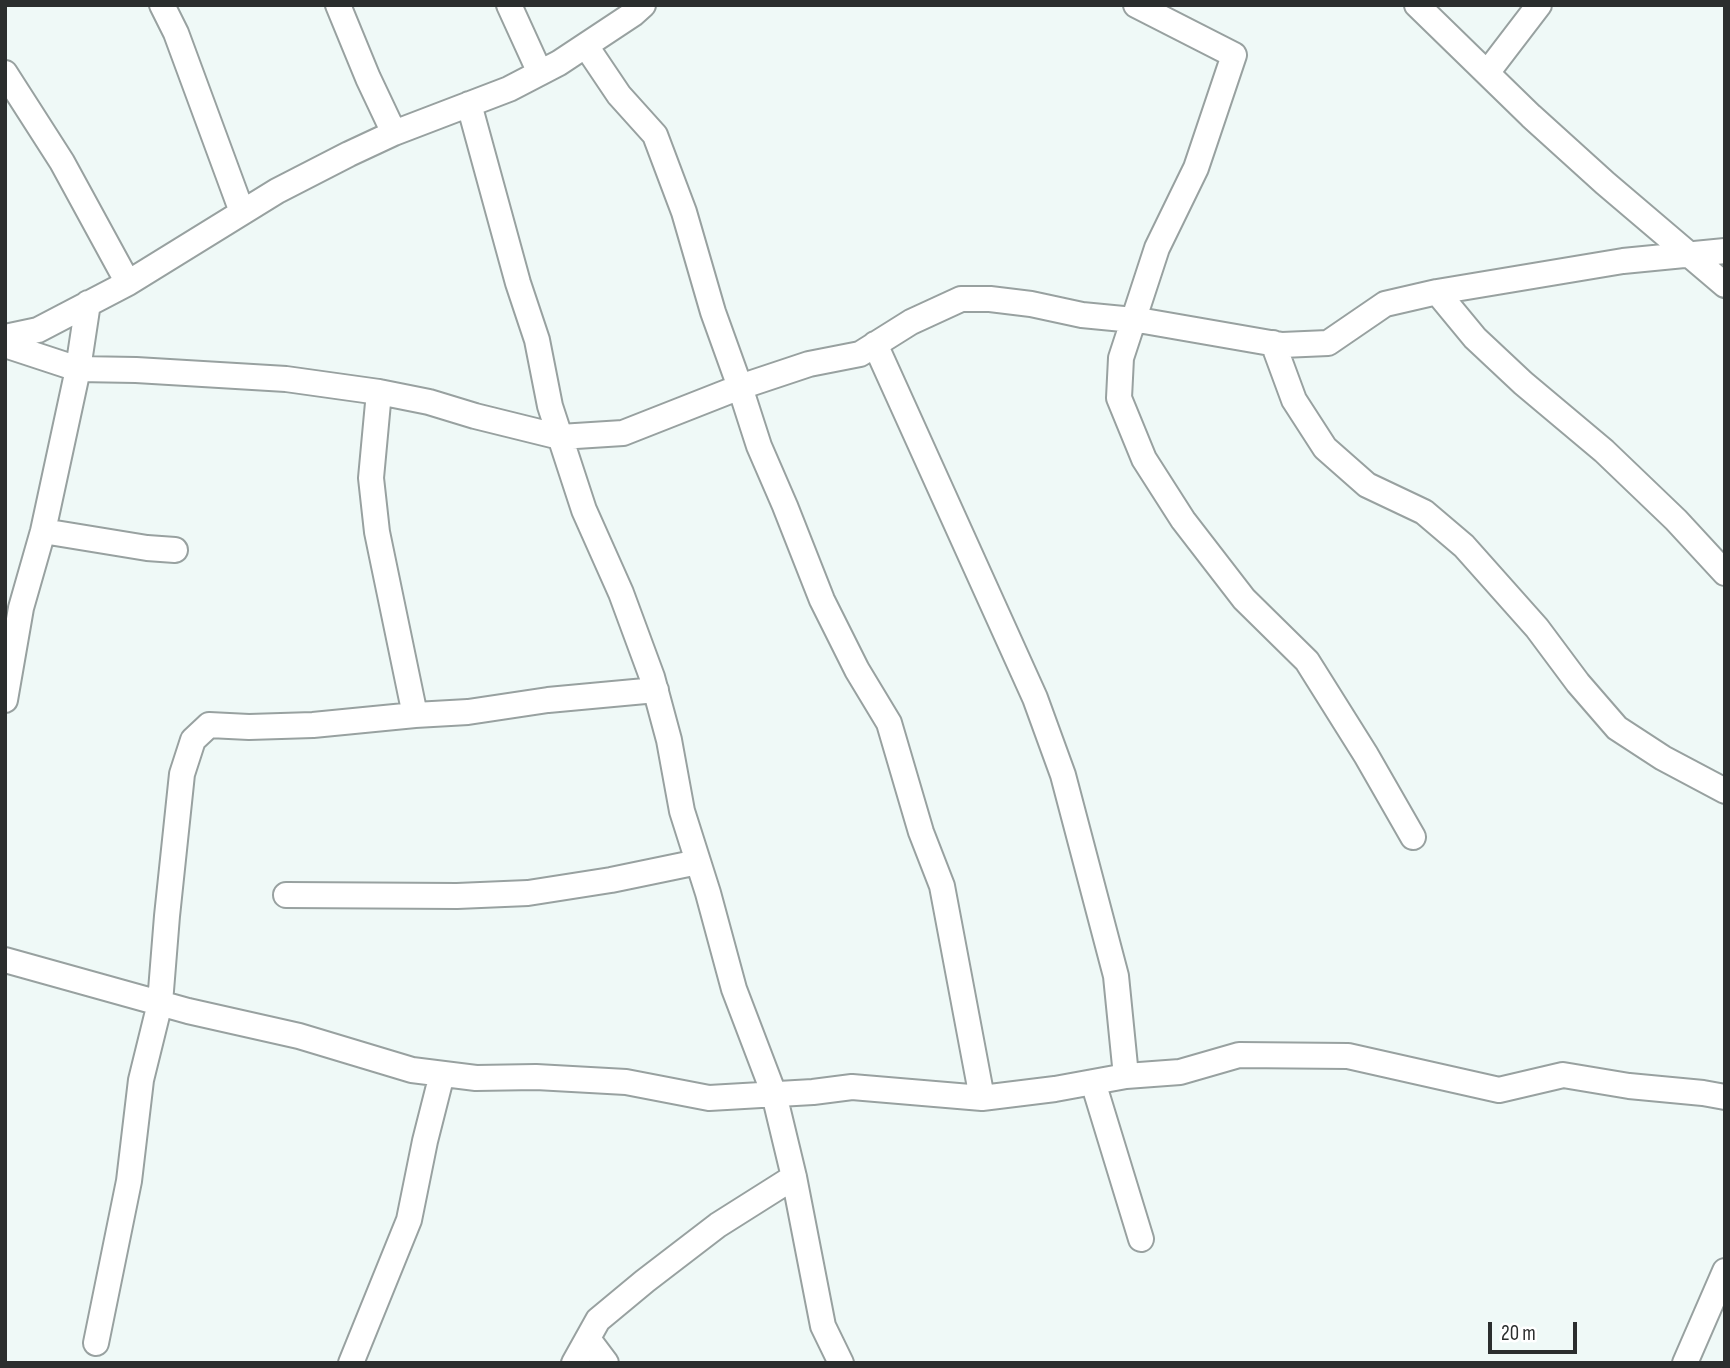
<!DOCTYPE html>
<html>
<head>
<meta charset="utf-8">
<style>
	body { margin:0 }
	#map { position:relative; width:1730px; height:1368px; overflow:hidden; background:#eff9f7; font-family:"Sofia Sans Condensed",sans-serif }
	canvas { display:block }
	.frame { position:absolute; inset:0; border:7px solid #2b2e2e; pointer-events:none }
	.scale { position:absolute; left:1488px; top:1322px; width:89px; height:32px; box-sizing:border-box; border:4px solid #2b2e2e; border-top:0; padding-left:9px; font-size:21px; line-height:24px; white-space:nowrap; color:#2b2e2e; -webkit-text-stroke:5px #fff; paint-order:stroke }
</style>
</head>
<body>
<div id="map">
<canvas width="1730" height="1368"></canvas>
<div class="frame"></div>
<div class="scale">20 m</div>
</div>
<script>
const g = document.querySelector('canvas').getContext('2d');
g.lineJoin = 'round';
function strokePath(path, color, width, dash) {
  g.strokeStyle = color;
  g.lineWidth = width;
  g.lineCap = dash ? 'butt' : 'round';
  g.setLineDash(dash || []);
  g.stroke(path);
}
const street = new Path2D(`
	M162 5 176 33 242 212
	M338 5 368 78 394 133
	M509 5 540 73
	M1136 5 1234 55 1196 168 1157 248 1121 358 1119 398 1144 459 1183 520 1244 599 1307 661 1366 755 1413 837
	M1417 5 1531 116 1605 183 1725 285
	M586 46 619 95 655 135 684 212 713 312 740 387 759 446 785 506 822 600 857 670 889 723 921 832 942 886 982 1098
	M5 73 62 162 128 283
	M1487 73 1539 5
	M469 104 518 283 537 340 550 406 584 510 621 593 652 677 669 740 682 811 708 893 734 989 774 1094 794 1177 823 1326 841 1363
	M1437 292 1475 338 1523 383 1604 451 1676 520 1725 573
	M5 337 38 330 128 283 277 191 349 154 394 133 509 89 559 63 633 14 643 5
	M1273 343 1294 400 1325 448 1367 485 1424 512 1464 546 1537 628 1578 683 1617 728 1663 758 1725 791
	M875 344 1035 698 1063 775 1116 976 1126 1076
	M5 345 78 369 136 370 286 379 379 392 429 402 475 416 560 437 623 433 740 387 809 364 860 354 911 322 961 299H990L1031 304 1082 315 1144 321 1282 345 1328 343 1385 304 1437 292 1623 261 1725 251
	M379 392 371 478 377 532 415 715
	M43 531 147 548 175 550
	M5 700 21 608 43 531 78 369 88 303
	M286 895 457 896 528 893 611 880 698 862
	M5 960 188 1011 299 1036 412 1070 476 1078 536 1077 626 1082 709 1098 813 1092 852 1087 982 1098 1055 1089 1126 1076 1180 1072 1239 1055 1348 1056 1499 1090 1563 1075 1629 1086 1703 1093 1725 1097
	M1093 1082 1141 1239
	M588 1339 606 1363
	M96 1343 129 1181 141 1080 160 1003 167 916 182 774 193 740 209 725 249 727 313 725 415 715 468 712 548 700 656 690
	M351 1363 409 1220 425 1141 442 1074
	M574 1363 598 1320 645 1281 718 1225 794 1177
	M1685 1363 1725 1271`);
strokePath(street, '#98a1a0', 28);
strokePath(street, '#fff', 24);
</script>
</body>
</html>
